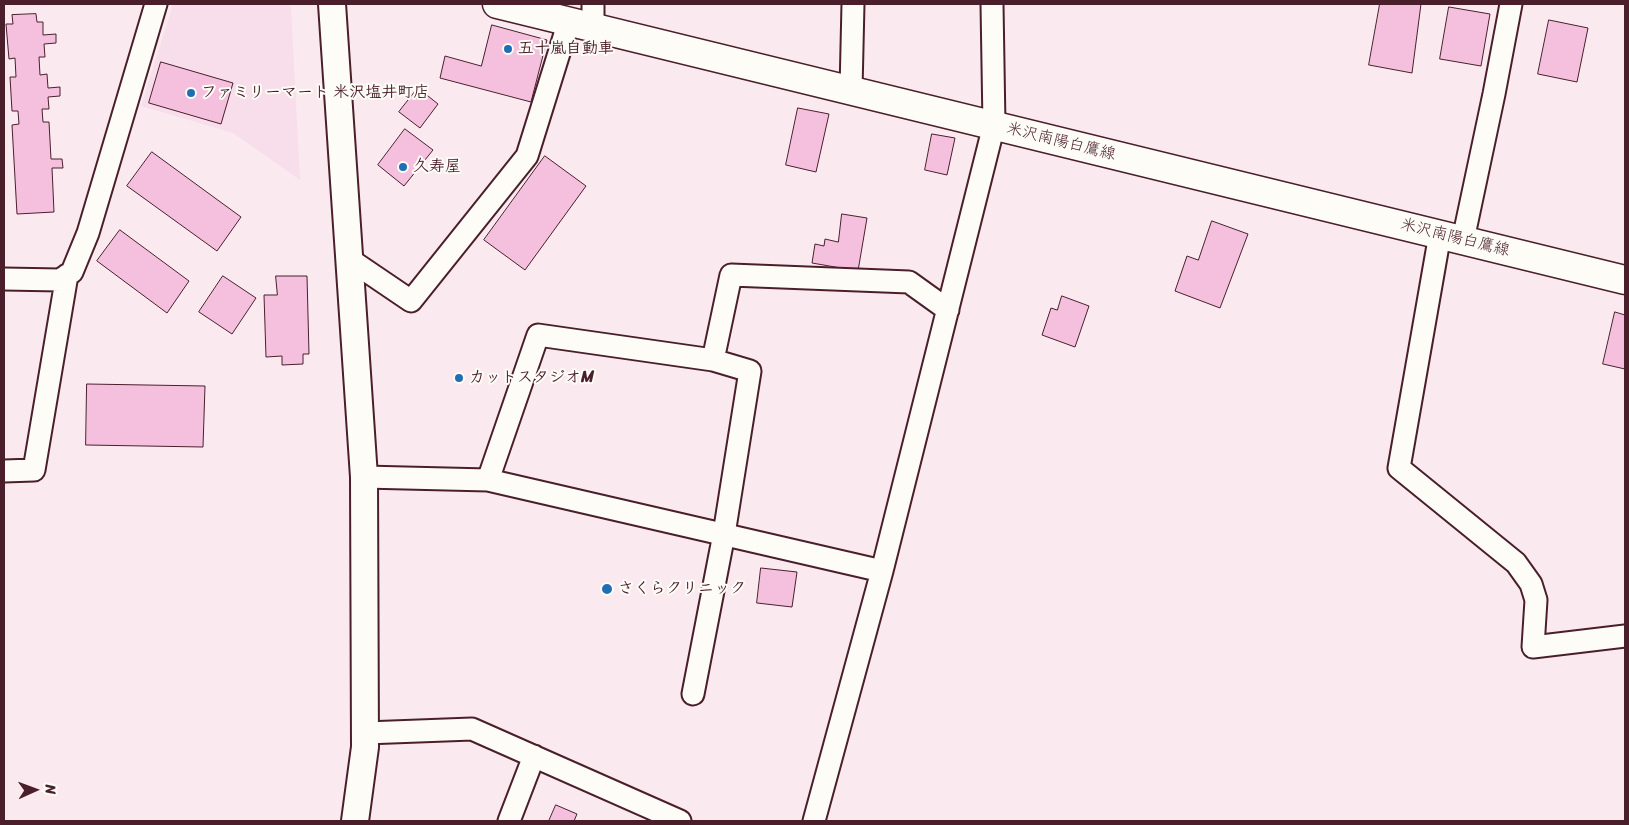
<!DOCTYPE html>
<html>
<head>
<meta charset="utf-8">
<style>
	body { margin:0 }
	#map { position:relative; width:1629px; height:825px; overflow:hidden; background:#faeaf0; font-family:Sriracha,sans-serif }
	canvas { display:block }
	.frame { position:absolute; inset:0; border:5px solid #4a1f2b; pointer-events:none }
	.north { position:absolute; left:10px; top:765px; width:50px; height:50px; -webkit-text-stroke:4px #fdfcf7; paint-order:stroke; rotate:88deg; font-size:14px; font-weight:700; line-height:20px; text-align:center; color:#4a1f2b }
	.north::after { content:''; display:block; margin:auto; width:18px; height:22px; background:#4a1f2b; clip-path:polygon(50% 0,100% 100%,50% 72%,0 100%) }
</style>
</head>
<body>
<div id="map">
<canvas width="1629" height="825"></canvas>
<div class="frame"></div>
<div class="north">N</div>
</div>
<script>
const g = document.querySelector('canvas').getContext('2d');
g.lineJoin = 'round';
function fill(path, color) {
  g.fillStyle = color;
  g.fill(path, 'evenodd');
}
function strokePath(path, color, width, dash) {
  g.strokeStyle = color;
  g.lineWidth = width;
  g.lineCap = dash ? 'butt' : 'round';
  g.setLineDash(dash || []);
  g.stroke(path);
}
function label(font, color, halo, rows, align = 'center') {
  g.font = font + ' Sriracha,"Klee One",sans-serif';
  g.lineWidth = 4;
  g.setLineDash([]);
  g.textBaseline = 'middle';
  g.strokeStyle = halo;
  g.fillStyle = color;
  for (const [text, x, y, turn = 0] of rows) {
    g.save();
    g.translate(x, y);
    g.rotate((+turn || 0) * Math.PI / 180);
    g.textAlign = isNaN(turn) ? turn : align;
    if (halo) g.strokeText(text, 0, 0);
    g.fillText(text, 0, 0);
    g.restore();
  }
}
fill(new Path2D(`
	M173 4H288L291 8 300 180 233 133 141 106Z`), '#f8ddeb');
const building = new Path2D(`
	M1380 4H1421L1412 73 1369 65Z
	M1449 7 1490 14 1481 66 1440 59Z
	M36 14 37 22H43V35L56 34V43L44 44 45 57H39L40 75 47 74 48 88 60 87V96L48 97 49 109H42L43 122H49L51 159H62L63 168H52L54 212 17 214 12 125 19 124 18 111H12L10 77H16L15 58 9 59 6 24H13L12 15Z
	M1549 20 1588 28 1577 82 1538 74Z
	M492 25 547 40 531 102 440 78 445 56 481 66Z
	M161 62 233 83 221 124 149 103Z
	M418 88 438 104 420 128 399 112Z
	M798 108 829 114 816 172 786 165Z
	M405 129 433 150 404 186 378 165Z
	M932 134 955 138 947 175 925 170Z
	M152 152 241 217 217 251 127 186Z
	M545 156 586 186 525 270 484 240Z
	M842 214 867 218 858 271 812 263 815 244 824 246 825 239 838 242Z
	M1212 221 1248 234 1220 308 1175 291 1187 256 1198 260Z
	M120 230 189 281 167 313 97 261Z
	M223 276 256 298 232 334 199 312Z
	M276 276H307L309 354H303V364L282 365V356L266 357 264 295H277Z
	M1062 296 1089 306 1075 347 1042 335 1051 308 1057 310Z
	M1615 312 1625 315V369L1603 364Z
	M87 384 205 386 203 447 86 445Z
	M761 568 797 572 792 607 757 603Z
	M556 805 577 814 574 821H549Z`);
fill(building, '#f4c0de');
strokePath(building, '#4a1f2b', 1);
const minor = new Path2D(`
	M593 27V4
	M851 90 853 4
	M1440 234 1399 468 1516 563 1531 584 1536 600 1533 647 1625 636
	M1463 240 1494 94 1511 4
	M349 259 411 301 527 156 569 21
	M4 279 60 280 72 272 88 233 156 4
	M713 360 731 275 909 282 948 310
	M4 471 34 470 67 275
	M364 477 488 480 882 571
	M488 480 538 335 713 360 750 371 724 534 693 694
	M365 733 472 729 680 821
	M509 821 534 756
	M814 821 882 571 994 125 992 4`);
const tertiary = new Path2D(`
	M332 4 364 477 365 747 355 821`);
const primary = new Path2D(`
	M497 4 1625 280`);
strokePath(minor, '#4a1f2b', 25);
strokePath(tertiary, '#4a1f2b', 30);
strokePath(primary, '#4a1f2b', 31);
strokePath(minor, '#fdfcf7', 21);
strokePath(tertiary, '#fdfcf7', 26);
strokePath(primary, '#fdfcf7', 28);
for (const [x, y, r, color] of [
	[508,49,5,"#1f6fb2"],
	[191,93,5,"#1f6fb2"],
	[403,167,5,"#1f6fb2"],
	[459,378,5,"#1f6fb2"],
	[607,589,6,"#1f6fb2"]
]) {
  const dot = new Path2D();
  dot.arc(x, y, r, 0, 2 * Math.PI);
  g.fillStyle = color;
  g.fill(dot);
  strokePath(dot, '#fdfcf7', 2);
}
label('bold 16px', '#4a1f2b', '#fdfcf7', [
	["五十嵐自動車",518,49],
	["ファミリーマート 米沢塩井町店",201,93],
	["久寿屋",413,167],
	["カットスタジオM",469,378],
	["さくらクリニック",618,589]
], 'left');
label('16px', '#4a1f2b', '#fdfcf7', [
	["米沢南陽白鷹線",1061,142,14],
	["米沢南陽白鷹線",1455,238,14]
]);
</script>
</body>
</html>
